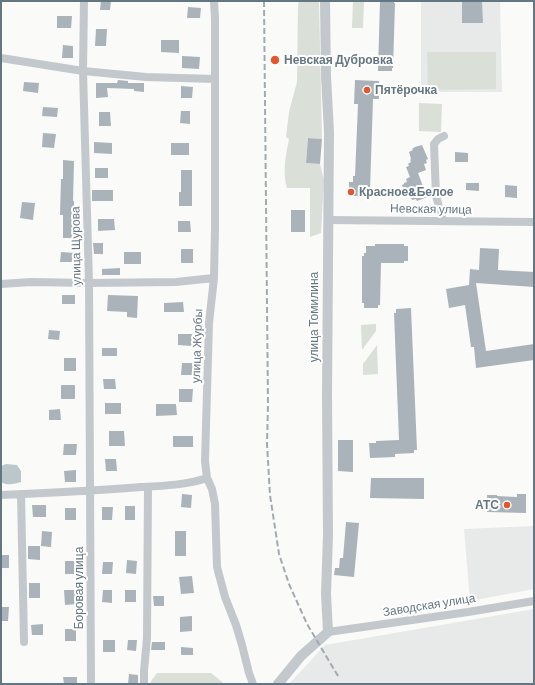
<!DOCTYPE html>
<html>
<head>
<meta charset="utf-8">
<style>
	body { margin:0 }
	#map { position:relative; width:535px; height:685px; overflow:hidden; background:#fafaf8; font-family:Barlow,sans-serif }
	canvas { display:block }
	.frame { position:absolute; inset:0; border:2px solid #657683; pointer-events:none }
</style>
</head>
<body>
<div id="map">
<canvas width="535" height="685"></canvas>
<div class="frame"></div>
</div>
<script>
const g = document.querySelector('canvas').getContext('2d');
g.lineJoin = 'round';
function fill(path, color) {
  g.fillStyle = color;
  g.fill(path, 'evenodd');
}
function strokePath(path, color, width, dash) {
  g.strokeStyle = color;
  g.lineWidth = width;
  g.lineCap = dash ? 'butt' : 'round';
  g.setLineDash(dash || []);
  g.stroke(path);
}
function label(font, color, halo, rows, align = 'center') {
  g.font = font + ' Barlow,sans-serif';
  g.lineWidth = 4;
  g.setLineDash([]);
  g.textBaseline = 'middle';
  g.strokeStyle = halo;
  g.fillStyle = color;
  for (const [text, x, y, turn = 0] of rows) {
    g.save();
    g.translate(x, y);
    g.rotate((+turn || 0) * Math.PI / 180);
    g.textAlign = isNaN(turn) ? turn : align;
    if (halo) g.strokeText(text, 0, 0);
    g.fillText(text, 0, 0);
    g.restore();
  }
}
fill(new Path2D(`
	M421 1H500L502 92H421Z
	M534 526V589L470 601 464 529Z
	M534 609V684H289L325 645Z`), '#e8e9e9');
fill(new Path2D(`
	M299 1H319L322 139 308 138 306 163 320 164 324 180 321 233 310 237V188H287C282 172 286 155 289 139L286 137 289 112 297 82 298 6Z
	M353 1H364L363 28H352Z
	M427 52H496V89L428 90Z
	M419 103 442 104 441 132 419 131Z
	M376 324V331L362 350 361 325Z
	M377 345 378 374 363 375V364Z
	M157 673H211L221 681 224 684H151V681Z`), '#dadfd7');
fill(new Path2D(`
	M6 464 17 465 21 471V482C15 484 7 486 1 482V466Z`), '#bbc7cb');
fill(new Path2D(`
	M101 1H111L110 10H100Z
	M380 1H394V3H395L393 68H392V71H378Z
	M462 1H482L483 23H462Z
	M188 7 201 8 200 18H187Z
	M57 16H72L71 28H57Z
	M96 29H107L106 46H95Z
	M161 40H179V53L161 52Z
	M63 45 73 46V58H62Z
	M182 56 200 57 199 69 182 68Z
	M118 80 128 81V83H144V92L134 91V89L107 88 108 97 96 98V83H117Z
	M355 80 379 81V99H373L370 190H366V196H349V182H353V176H355L358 104H354Z
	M24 82 39 83 38 93 23 91Z
	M181 86 193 87 192 98H181Z
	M43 107 58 108 57 117 42 116Z
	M181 111H190V124L180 123Z
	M99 112H110L111 126H99Z
	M43 133 56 134 54 148 42 147Z
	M308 138 322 139 320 164 306 163Z
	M94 142 112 143V154L94 153Z
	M171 143H189V155H171Z
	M422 145 428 159 426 160 427 163 424 164 426 170 418 173 427 197 417 201 416 199 412 200 409 193 408 194 406 191H405L402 185 404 184V183L407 182 406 179 410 177 406 167 409 166 408 164 411 162 410 160 411 159 409 152 413 150 412 149 415 147Z
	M455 152 468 153V162H455Z
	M63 160 74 161 73 201H74V226H75V238H63V215H60L61 179H63Z
	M95 168H108V178H95Z
	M181 170H192V206H179V192H181Z
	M466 183H479V191L466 190Z
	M505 185 517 186V198L505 197Z
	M92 190H113V201H92Z
	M22 202 35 203 33 220 20 218Z
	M291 210H305V232H291Z
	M98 219H114L115 230 98 231Z
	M178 221H190L191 232H178Z
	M93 243H103V254H94Z
	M375 244H404V246H408V261H404V263H381L380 305H378V308H364V303H362V256H364V253H366V246H375Z
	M480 248 499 249 498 270 534 272V287L476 283 486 351 534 344V360L476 368 474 347H471L465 305 449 308 446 289 469 285 470 269 479 270Z
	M181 249H193V263H181Z
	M61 252 75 253V262H60Z
	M124 252H141V264H124Z
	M120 268V275H102V269Z
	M62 295H75V304H62Z
	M108 295 138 296 137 318 127 317V312L107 311Z
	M183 302 184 312H164V303Z
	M411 308 417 450H414V453L395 454V457L370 458 369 443H376V441L399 440 394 313H396V309Z
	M49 330 60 331 59 340 48 339Z
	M178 334H192V346L178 345Z
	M102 348H117V356H102Z
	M64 358H76V371H64Z
	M182 363H193V375H181Z
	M103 379H115L116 389H104Z
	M61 385H75V399H61Z
	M179 389H193L192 402H179Z
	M105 403H121V414H105Z
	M156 404H176L177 415 156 416Z
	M60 409 61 420H49V410Z
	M109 431H124L125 446H109Z
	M173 436H193V447H173Z
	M338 440H353V472L338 471Z
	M64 444H77L76 455H63Z
	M105 459H116L117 471H106Z
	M76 470V482H65L64 471Z
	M371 478H424V499L370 498Z
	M182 494 192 495 191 508 181 507Z
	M517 494H526V513L487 512V495H497V496L517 497Z
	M32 505H46V517H33Z
	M125 506H135V520H125Z
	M102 507H113L112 520H102Z
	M65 508H76V520H65Z
	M346 522 359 523 354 577 334 575 335 568H339L340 558H343Z
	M42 531 52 532 51 547 41 546Z
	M175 531H186V556H175Z
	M28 546H40V560L28 559Z
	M1 555H9V568H1Z
	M127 560 137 561 136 574 126 573Z
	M65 561H76V574H65Z
	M103 562H113L112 574H102Z
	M192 576 194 593 181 594 179 577Z
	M29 583H40V598H29Z
	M64 590H76L77 604 65 605Z
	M103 590H112V603L102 602Z
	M125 590H136V602H125Z
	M153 596H164V606H154Z
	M1 607H9L8 621H1Z
	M192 616V631L180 632V617Z
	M43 624V635H32L31 625Z
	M65 629H76V641H65Z
	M103 640H115V652H103Z
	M128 640H137L136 651 127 650Z
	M152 642H165V650H151Z
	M181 647 193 648V655H181Z
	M129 674 138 675V684H128Z
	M63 677H77V684H64Z`), '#aab3b9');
strokePath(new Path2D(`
	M84 1 83 71 89 283 91 684
	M214 1 215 19V228L214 278 209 323 205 461 207 478 212 489 215 504 217 567 225 597 236 625 242 645 249 673 253 684
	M1 58 83 71 146 77 215 79
	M328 220 534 222
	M443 221 436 196 434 144 438 139 444 136
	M1 284 31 282 89 283 176 282 214 278
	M21 494 24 642
	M1 495C48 493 94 491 141 487 162 486 187 485 207 478
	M328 632 468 612 534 601
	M144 684V671L147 638 148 487`), '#c3c8cc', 8);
strokePath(new Path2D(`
	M278 684 301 656 328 632 326 594 328 535 327 395 329 132 326 76 325 1`), '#c3c8cc', 10);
strokePath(new Path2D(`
	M264 1 268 405 267 444 270 495 279 554 289 584 307 624 338 676`), '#a2aab0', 2, [6, 3]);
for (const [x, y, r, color] of [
	[275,60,5,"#e4572e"],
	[367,90,4,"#e4572e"],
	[351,192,4,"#e4572e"],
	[507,505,4,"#e4572e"]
]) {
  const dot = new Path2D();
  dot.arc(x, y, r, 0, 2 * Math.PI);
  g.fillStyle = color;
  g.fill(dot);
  strokePath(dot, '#fff', 1.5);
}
label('bold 12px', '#657683', '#fff', [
	["Невская Дубровка",284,60],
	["Пятёрочка",375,90],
	["Красное&Белое",359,192],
	["АТС",499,505,"right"]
], 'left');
label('12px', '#657683', '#fff', [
	["Невская улица",431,209,1],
	["улица Щурова",76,246,-91],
	["улица Томилина",314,317,-90],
	["улица Журбы",197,346,-88],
	["Боровая улица",79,588,-90],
	["Заводская улица",429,605,-9]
]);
</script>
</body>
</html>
